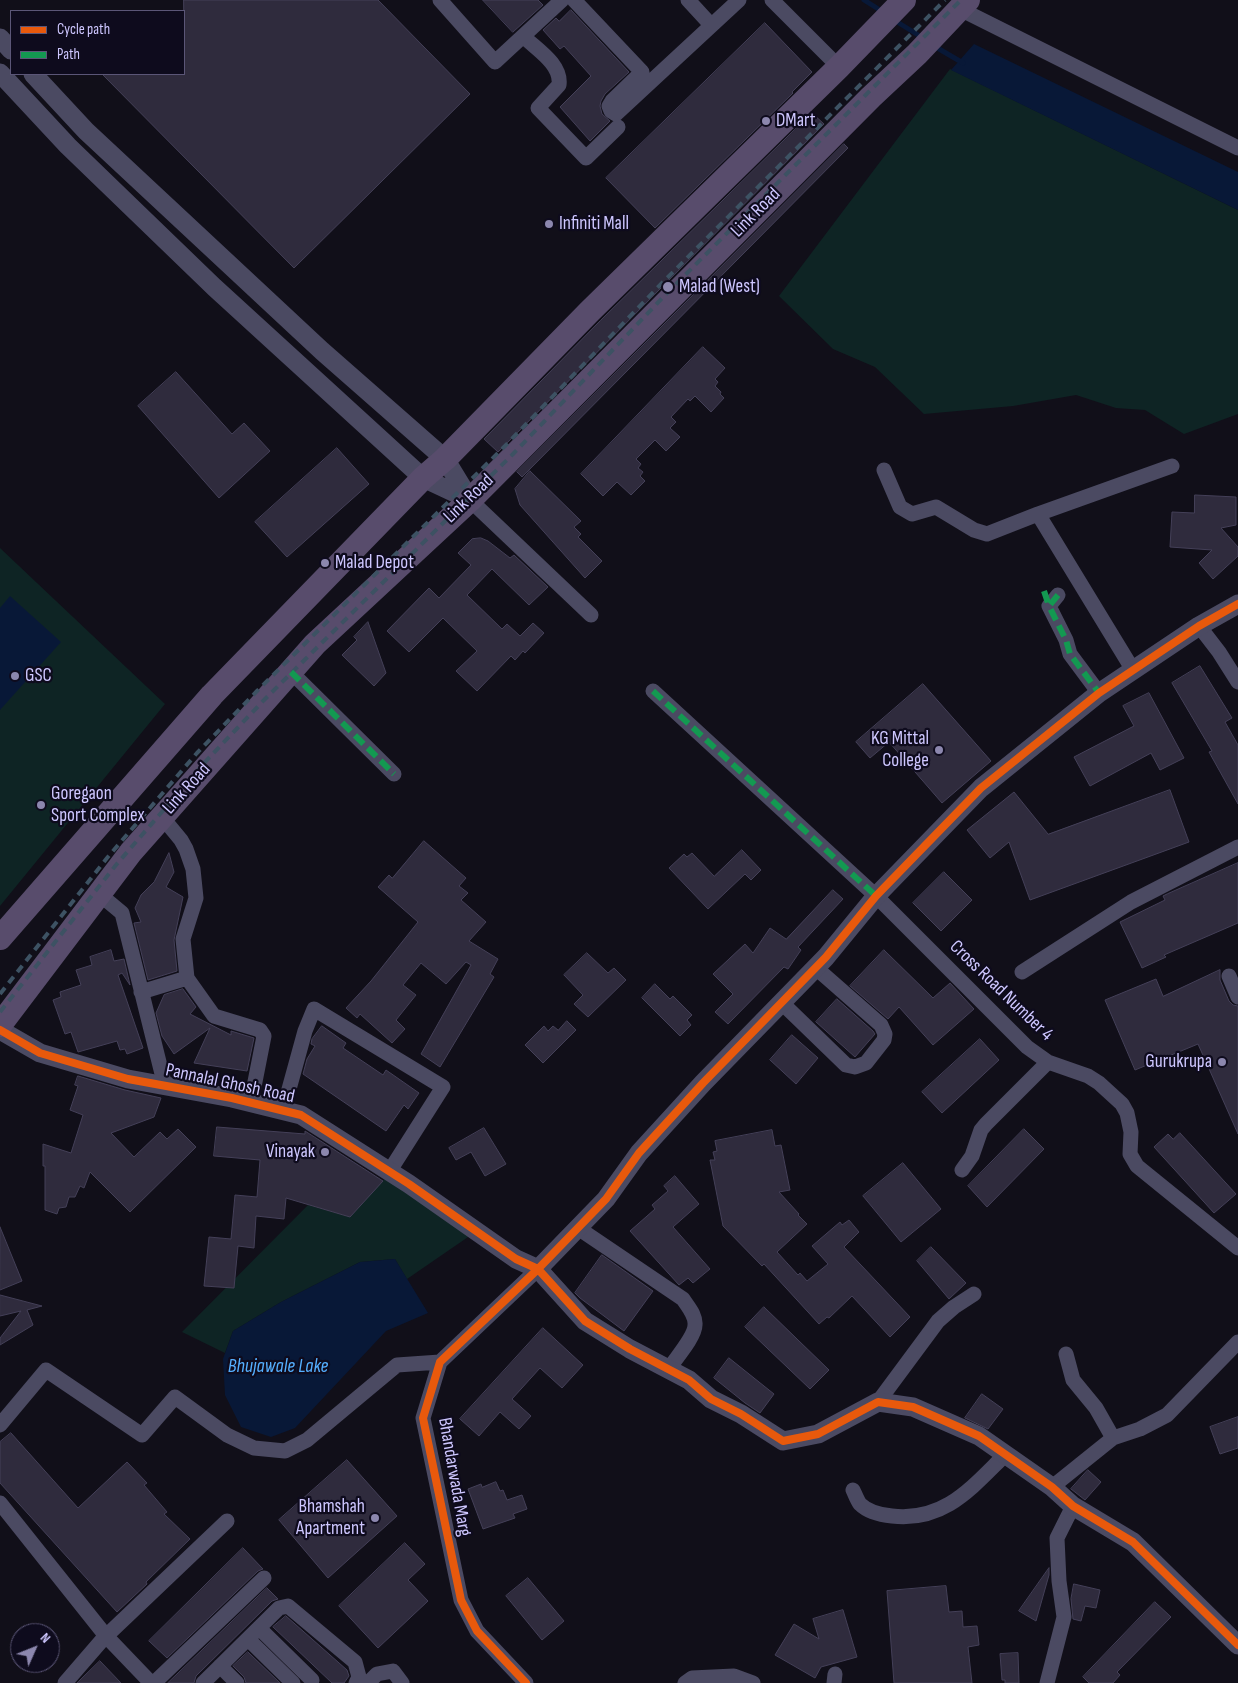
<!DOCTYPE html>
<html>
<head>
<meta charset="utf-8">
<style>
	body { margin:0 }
	#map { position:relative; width:1238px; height:1683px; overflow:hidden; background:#110f19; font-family:"Sofia Sans Condensed",sans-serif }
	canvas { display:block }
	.legend { position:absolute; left:10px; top:10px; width:175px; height:65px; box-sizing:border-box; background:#0e0b1d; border:1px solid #5b5677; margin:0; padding:6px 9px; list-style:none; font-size:15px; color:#cec7ff }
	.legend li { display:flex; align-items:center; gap:10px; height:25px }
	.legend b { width:25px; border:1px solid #5b5677 }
	.north { position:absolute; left:10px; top:1623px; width:50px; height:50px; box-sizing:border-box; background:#0e0b1d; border:1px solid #5b5677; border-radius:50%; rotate:46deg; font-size:14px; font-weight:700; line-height:20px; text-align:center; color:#cec7ff }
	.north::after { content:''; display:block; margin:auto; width:18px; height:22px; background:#8c87ae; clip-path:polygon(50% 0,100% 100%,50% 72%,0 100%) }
</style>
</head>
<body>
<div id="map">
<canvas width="1238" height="1683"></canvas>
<ul class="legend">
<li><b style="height:6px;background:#e8590c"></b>Cycle path</li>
<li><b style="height:6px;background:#139951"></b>Path</li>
</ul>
<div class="north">N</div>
</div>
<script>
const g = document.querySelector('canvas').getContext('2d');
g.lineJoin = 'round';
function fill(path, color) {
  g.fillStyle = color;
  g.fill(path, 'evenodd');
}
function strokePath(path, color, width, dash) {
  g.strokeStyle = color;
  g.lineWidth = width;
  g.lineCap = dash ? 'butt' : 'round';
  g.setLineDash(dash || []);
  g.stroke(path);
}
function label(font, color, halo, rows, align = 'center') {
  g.font = font + ' "Sofia Sans Condensed",sans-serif';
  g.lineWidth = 4.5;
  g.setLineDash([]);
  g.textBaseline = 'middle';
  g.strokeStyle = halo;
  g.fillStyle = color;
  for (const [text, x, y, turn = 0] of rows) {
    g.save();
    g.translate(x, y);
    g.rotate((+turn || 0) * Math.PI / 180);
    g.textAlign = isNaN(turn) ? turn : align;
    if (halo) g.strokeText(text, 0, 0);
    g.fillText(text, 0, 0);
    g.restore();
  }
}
fill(new Path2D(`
	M950 69 1238 210V414L1184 434 1145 410 1116 408 1076 395 1013 406 924 414 875 367 833 349 779 296Z
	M0 548 165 704 0 906Z
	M386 1177 471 1235 407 1279 395 1259 360 1262 281 1302 233 1331 225 1353 182 1332 308 1205 350 1217Z`), '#0e2424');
fill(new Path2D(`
	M974 44 1238 172V210L951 70Z
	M10 596 61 642 0 710V608Z
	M395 1259 428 1313 386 1331 295 1428 271 1437 241 1427 225 1395 223 1359 233 1331 281 1302 360 1262Z`), '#081837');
strokePath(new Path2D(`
	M864 0 883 12
	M894 20 923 38
	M934 46 963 63`), '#081837', 5);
const building = new Path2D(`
	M184 0H378L470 94 294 268 102 74H184Z
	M483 0H538L543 5 513 32Z
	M571 10 629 72 605 94 601 101 600 106 602 114 610 121 590 141 560 107 591 76 564 46 560 49 543 30 556 18 559 21Z
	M765 23 812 72 792 92 793 93 655 228 606 178Z
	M812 113 824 124 498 452 484 439 600 321Z
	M844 144 848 148 522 477 517 472Z
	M703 347 725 368 715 379 718 382 715 386 721 392 720 394 724 398 711 412 695 396 690 401 688 399 671 417 676 422 670 428 680 437 666 451 655 440 636 459 641 464 638 468 643 472 640 476 645 481 631 495 617 482 603 496 581 474Z
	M176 372 232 434 244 423 270 451 219 498 138 406Z
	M337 448 369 484 287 557 255 522Z
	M530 471 581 521 574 527 581 534 578 537 602 561 585 578 520 505 515 489Z
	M1195 495 1236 497V525L1221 528 1238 547V556L1213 579 1199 563 1212 550 1170 547 1172 512 1194 513Z
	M481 538 488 541 510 558 514 555 548 587 529 605 492 569 467 595 502 629 507 624 520 636 533 623 544 633 525 653 523 651 515 660 511 656 477 691 456 671 477 651 443 618 409 652 387 631 429 588 439 598 471 565 458 553 472 539Z
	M368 622 386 673 374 686 342 655 357 640 354 637Z
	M1200 666 1232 718 1225 722 1238 745V804L1209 752 1212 751 1172 683Z
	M923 684 991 761 942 803 889 742 870 758 856 742Z
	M1149 693 1184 758 1160 770 1151 753 1090 786 1074 757 1134 726 1123 706Z
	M1170 790 1189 842 1030 900 1009 842 990 858 967 830 1014 792 1048 834Z
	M424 841 466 878 459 886 468 893 461 900 486 922 469 941 498 959 490 974 494 977 440 1067 421 1054 471 965 466 962 446 984 421 963 403 985 416 995 396 1020 405 1029 392 1043 360 1014 357 1018 346 1008 371 981 418 922 378 887 389 875 392 878Z
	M742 850 761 870 751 880 745 874 708 909 669 868 684 854 687 857 692 853 714 876Z
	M169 853 174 872 166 887 183 897 174 940 177 971 148 980 134 923 141 922 135 908 141 895 154 882Z
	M1238 863V923L1164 955 1166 957 1142 968 1120 922 1165 900 1163 896 1167 894Z
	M944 872 972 900 941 931 913 903Z
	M833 890 843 899 798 947 801 950 788 969 784 967 728 1024 715 1012 733 994 713 974 745 944 753 953 770 928 786 939Z
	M111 950 114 961 124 959 130 985 122 973 118 975 143 1048 127 1054 125 1049 120 1050 117 1041 78 1052 71 1032 65 1034 53 1000 61 997 60 992 81 985 76 970 92 965 90 957Z
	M884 950 933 998 950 983 974 1009 933 1045 899 1007 888 1019 850 986Z
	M587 953 608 973 614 968 626 980 588 1017 574 1004 583 995 564 975Z
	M1220 970V980L1229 1001 1233 1005 1238 1006V1134L1198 1044 1135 1070 1105 1000 1156 979 1163 996Z
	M655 984 670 999 673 996 692 1015 687 1020 691 1025 680 1036 642 998Z
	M183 989 196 1007 190 1014 231 1035V1031L254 1038 247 1071 194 1063 210 1028 174 1054 162 1036 156 1013 164 995Z
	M837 999 873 1031 875 1034 855 1057 816 1022Z
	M567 1021 576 1030 543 1063 525 1045 544 1026 548 1031 553 1026 558 1030Z
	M322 1026 346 1043 343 1048 383 1075 386 1070 419 1093 408 1109 404 1105 386 1131 303 1074 307 1059 315 1046 311 1044 312 1039Z
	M792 1035 818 1058 796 1084 770 1060Z
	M980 1039 999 1060 942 1113 922 1092Z
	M78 1076 125 1090 161 1098 154 1117 111 1133 134 1157 160 1132 167 1139 178 1129 196 1147 130 1212 90 1172 84 1188 80 1186 75 1197H69L66 1207 59 1208 57 1214 45 1210V1166H43V1144L71 1153 83 1115 70 1110 78 1086 75 1085Z
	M217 1127 305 1134V1131L383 1181 350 1217 286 1198 284 1219 256 1216 254 1248 238 1246 234 1288 204 1286 209 1237 231 1239 235 1195 257 1197 260 1160 214 1156Z
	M484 1128 506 1164 485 1176 471 1152 456 1160 449 1148Z
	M1024 1129 1044 1149 987 1207 968 1186Z
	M772 1130 775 1146 781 1145 790 1190 779 1192 799 1214 798 1215 807 1224 777 1252 798 1275 800 1273 807 1281 828 1264 812 1246 840 1222 842 1225 849 1220 859 1232 844 1247 910 1317 890 1337 852 1296 829 1318 827 1317 819 1324 764 1264 762 1266 723 1226 710 1160H715L713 1152 717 1151 715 1141Z
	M1180 1133 1236 1194 1214 1213 1154 1147 1168 1134 1173 1139Z
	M903 1163 941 1209 901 1242 863 1196Z
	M675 1176 699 1204 673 1227 710 1269 693 1283 688 1278 679 1285 630 1231 655 1209 652 1205 668 1191 664 1186Z
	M0 1227 22 1281 0 1290Z
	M931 1247 966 1283 949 1299 917 1261Z
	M602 1255 653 1291 624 1331 580 1298 575 1293Z
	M0 1295 42 1306 27 1310 33 1325 0 1345V1338L21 1311 0 1316Z
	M764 1307 829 1370 810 1389 745 1327Z
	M543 1328 583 1365 562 1388 540 1368 512 1399 531 1416 519 1429 500 1412 479 1436 460 1419Z
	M729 1358 774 1394 760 1413 745 1403 714 1378Z
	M982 1394 1003 1409 988 1429 965 1418Z
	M1238 1417V1448L1220 1454 1210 1427Z
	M11 1433 78 1508 127 1462 147 1483 144 1485 167 1512 164 1514 190 1539 146 1582 147 1584 117 1612 0 1483V1442Z
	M347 1460 397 1516 328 1578 279 1520Z
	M1088 1470 1101 1482 1085 1500 1071 1489Z
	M496 1482 500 1491 503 1490 507 1500 522 1495 527 1509 513 1514 515 1518 483 1529 468 1489 481 1484 482 1487Z
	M405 1543 425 1564 408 1580 428 1601 378 1648 339 1606Z
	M243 1548 263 1569 258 1571 167 1658 149 1641Z
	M1049 1568V1575L1036 1621 1019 1611Z
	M528 1578 564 1621 542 1640 506 1596Z
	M1074 1584 1100 1590 1096 1608 1085 1606 1081 1621 1073 1619 1071 1599Z
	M946 1586 949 1612 962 1611 963 1627 977 1626 979 1645 968 1647 972 1683H894L887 1591Z
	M267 1588 278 1599 272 1601 196 1676 194 1683H168Z
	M1155 1602 1171 1617 1117 1672 1120 1675 1113 1683H1089L1083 1677Z
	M843 1610 857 1657 821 1667 815 1678 775 1655 794 1624 819 1639 813 1619Z
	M286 1616 347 1670 349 1676 344 1683H332L273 1627Z
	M248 1652 280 1683H246L244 1677 233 1666Z
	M1018 1653 1019 1683H1005V1680H1002L1000 1654Z
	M100 1661 121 1683H77L78 1682Z`);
fill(building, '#2f2b3d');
strokePath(building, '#444058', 1);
strokePath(new Path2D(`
	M440 0 495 62 562 0
	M574 0 642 72 612 101 609 106 611 111 616 114 739 0
	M688 0 711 25
	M772 0 839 67
	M960 9 1238 148
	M523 36C536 49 562 64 559 85L538 108 586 158 618 127
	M884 470 900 507 912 514 936 507 974 530 987 534 1038 514
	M470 500 591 615
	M1058 595 1049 606 1066 640 1070 654 1099 693
	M1199 626 1219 652 1238 682
	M1133 670 1038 514 1172 466
	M291 672 394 774
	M653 691 876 896 1027 1047 1048 1062 1088 1076 1099 1083 1122 1104 1127 1113 1131 1132 1130 1154 1137 1166 1238 1248
	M98 893 122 913 165 1086
	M1022 972 1131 902 1238 847
	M1229 976 1238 997
	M187 978 214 1016 260 1030 264 1036 251 1102
	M141 992 187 978 183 939 196 898 193 869 186 849 181 840 162 817
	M782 1003 846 1065 855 1067 866 1063 884 1040 885 1034 881 1025 816 968
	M283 1111 305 1031 314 1009 443 1087 389 1172
	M962 1170 972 1156 981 1130 986 1124 1048 1062
	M578 1228 683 1299C688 1307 696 1315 695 1325 695 1337 675 1359 668 1370
	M1066 1354 1073 1380 1096 1408 1113 1438
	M878 1402 938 1321 954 1307 974 1294
	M0 1425 46 1370 142 1435 175 1397 227 1435 254 1448 285 1451 307 1440 397 1365 440 1362
	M1052 1487 1113 1438 1140 1429 1167 1415 1238 1342
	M853 1490C855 1494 857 1500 860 1504 868 1512 881 1515 892 1516 945 1522 972 1487 1006 1454
	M0 1503 106 1636 151 1683
	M259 1628 312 1680
	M248 1639 293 1683
	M220 1666 237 1683
	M65 1683 103 1639 227 1521
	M154 1683 264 1578
	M203 1683 279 1608 288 1606 355 1662 359 1677 356 1683
	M368 1683 377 1674 393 1671 402 1683
	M526 1683 477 1631 461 1600 423 1418 440 1362 538 1269
	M685 1683 692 1678 734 1676 753 1683
	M834 1683 835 1674
	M1047 1683 1064 1617 1059 1581 1057 1538 1073 1506`), '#4b4a62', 15);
strokePath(new Path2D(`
	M0 38 11 50
	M0 73 68 146 214 287 423 478 470 500
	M33 74 86 131 322 351 445 459 470 500
	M0 1030 40 1053 128 1079 232 1098 301 1115 409 1184 516 1259 538 1269 585 1321 630 1349 689 1380 711 1399 741 1414 783 1441 818 1434 878 1402 913 1407 979 1436 1052 1487 1073 1506 1133 1542 1238 1645
	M538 1269 606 1199 639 1153 703 1083 826 957 876 896 981 788 1099 693 1199 626 1238 604`), '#4b4a62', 19);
strokePath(new Path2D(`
	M0 938 212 695 423 478 445 459 590 311 839 67 904 0
	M0 1025 131 852 315 644 470 500 871 97 917 54 968 0`), '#584c6c', 24);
strokePath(new Path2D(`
	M0 994 107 858 197 753 257 691 505 446 663 282 945 0
	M0 1012 116 865 206 761 265 699 513 454 670 290 961 0`), '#3d5263', 4, [8, 6]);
strokePath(new Path2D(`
	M1044 591 1049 606
	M1058 595 1049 606 1066 640 1070 654 1099 693
	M291 672 394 774
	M653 691 876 896`), '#139951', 6, [12, 6]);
strokePath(new Path2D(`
	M0 1030 40 1053 128 1079 232 1098 301 1115 409 1184 516 1259 538 1269 585 1321 630 1349 689 1380 711 1399 741 1414 783 1441 818 1434 878 1402 913 1407 979 1436 1052 1487 1073 1506 1133 1542 1238 1645
	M526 1683 477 1631 461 1600 423 1418 440 1362 538 1269 606 1199 639 1153 703 1083 826 957 876 896 981 788 1099 693 1199 626 1238 604`), '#e8590c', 8);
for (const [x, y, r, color] of [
	[766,121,5,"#8c87ae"],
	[549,224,5,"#8c87ae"],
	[668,287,6,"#8c87ae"],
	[325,563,5,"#8c87ae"],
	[15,676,5,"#8c87ae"],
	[939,750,5,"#8c87ae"],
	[41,805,5,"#8c87ae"],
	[1222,1062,5,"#8c87ae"],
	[325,1152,5,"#8c87ae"],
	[375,1518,5,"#8c87ae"]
]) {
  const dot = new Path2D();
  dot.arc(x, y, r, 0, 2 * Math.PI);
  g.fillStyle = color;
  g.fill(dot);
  strokePath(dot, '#0e0b1d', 2);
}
label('19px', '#cec7ff', '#0e0b1d', [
	["DMart",776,121],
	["Infiniti Mall",559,224],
	["Malad (West)",679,287],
	["Malad Depot",335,563],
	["GSC",25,676],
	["KG Mittal",929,739,"right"],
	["College",929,761,"right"],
	["Goregaon",51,794],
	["Sport Complex",51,816],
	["Gurukrupa",1212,1062,"right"],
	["Vinayak",315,1152,"right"],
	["Bhamshah",365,1507,"right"],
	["Apartment",365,1529,"right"]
], 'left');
label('19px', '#cec7ff', '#0e0b1d', [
	["Link Road",756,213,-45],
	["Link Road",469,499,-44],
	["Link Road",187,789,-48],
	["Cross Road Number 4",1001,991,44],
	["Pannalal Ghosh Road",230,1084,12],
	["Bhandarwada Marg",454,1477,80]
]);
label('italic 20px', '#55afff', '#0e0b1d', [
	["Bhujawale Lake",278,1367]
]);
</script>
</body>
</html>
